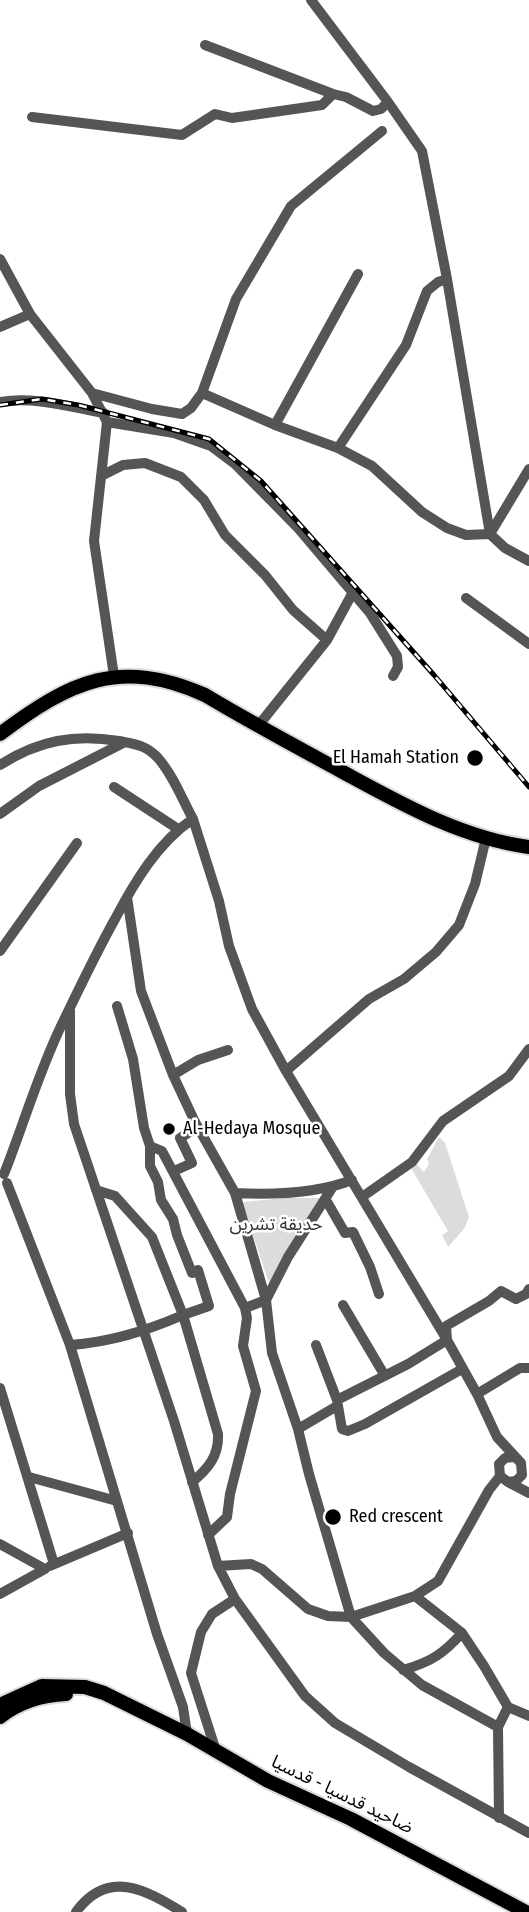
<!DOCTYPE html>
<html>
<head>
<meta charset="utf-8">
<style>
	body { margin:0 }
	canvas { display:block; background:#fff }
</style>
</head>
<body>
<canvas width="529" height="1912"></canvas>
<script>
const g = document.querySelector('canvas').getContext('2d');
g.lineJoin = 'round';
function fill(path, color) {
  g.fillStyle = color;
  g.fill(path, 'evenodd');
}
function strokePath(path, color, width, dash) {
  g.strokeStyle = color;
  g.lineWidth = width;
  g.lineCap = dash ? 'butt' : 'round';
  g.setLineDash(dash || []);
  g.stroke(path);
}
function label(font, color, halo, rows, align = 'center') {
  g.font = font + ' "Fira Sans Condensed","Noto Sans Arabic",sans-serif';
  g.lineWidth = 5;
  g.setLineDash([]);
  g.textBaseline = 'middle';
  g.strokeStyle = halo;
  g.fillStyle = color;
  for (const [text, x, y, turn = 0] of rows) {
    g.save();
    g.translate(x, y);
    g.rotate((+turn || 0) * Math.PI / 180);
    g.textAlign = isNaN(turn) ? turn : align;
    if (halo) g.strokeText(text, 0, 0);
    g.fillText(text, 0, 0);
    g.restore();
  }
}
fill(new Path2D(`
	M439 1137 445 1143 469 1217 464 1229 448 1247 442 1235 448 1231 411 1168 416 1163 424 1172 429 1164 427 1159Z
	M286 1198H323L269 1283 242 1202Z`), '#dcdcdc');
const major = new Path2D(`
	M0 734C70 681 121 657 205 695 250 722 295 746 341 771 400 803 461 838 529 847
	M0 1705 42 1686 85 1687 104 1693 187 1734 268 1781 351 1819 526 1912
	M0 1717C19 1702 43 1695 66 1694`);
strokePath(major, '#dbdbdb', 18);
strokePath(new Path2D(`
	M311 0 388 102 422 151 447 279 490 534 505 548 529 561
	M205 45 333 94 346 97 373 111 381 109 388 102
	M32 117 182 135 215 114 232 118 322 105 333 94
	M0 259 30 314 92 393 152 409 182 414 191 408 202 393 236 299 291 206 382 131
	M0 327 30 314
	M92 393 107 422 94 541 114 676
	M202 393 275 425 338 448 372 466 422 512 447 528 466 535 490 534 529 469
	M0 402C34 396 70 407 104 413
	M107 422 174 433 211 446 235 464 298 528 370 613 397 656 398 667 393 676
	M275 425 358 274
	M338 448 406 345 427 291 438 282 447 279
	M101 476 123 465 145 463 181 477 204 500 225 535 265 575 293 610 327 640 258 726
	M466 598 529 644
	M327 640 352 594
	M0 765C39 740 74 734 119 741 135 744 146 745 158 758 173 775 182 799 193 819
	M114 787 178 829
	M0 814 39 786 125 742
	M127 897 141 991 173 1075 195 1122 235 1193 266 1300 272 1353 298 1429 309 1474 351 1617 384 1653 422 1685 498 1727
	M0 951 77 843
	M117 1006 133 1059 144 1128 150 1146 162 1151 245 1308
	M70 1011V1094L74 1124 174 1421 218 1566 235 1599 305 1696 335 1723 409 1767 529 1833
	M286 1071 369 999 404 979 436 952 459 925 475 884 486 838
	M173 1075 198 1060 228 1050
	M150 1146V1166L158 1182 161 1200 173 1219 177 1235 192 1273 198 1270 209 1306 183 1315 218 1434C219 1456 208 1469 192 1482
	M174 1171 192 1163 180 1138 198 1127
	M4 1174C23 1126 39 1071 62 1024 79 989 96 953 115 919 134 883 158 842 193 819L219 901 229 946 252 1009 286 1071 447 1340 477 1394 497 1437 521 1463 522 1475 516 1481 508 1482 500 1476 499 1464 505 1458 514 1457
	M7 1183 70 1345 157 1634 183 1707 187 1734
	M235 1193C274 1195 316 1194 352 1180
	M362 1197 412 1162 443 1121 509 1076 529 1049
	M326 1200 345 1233 353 1232 370 1267 379 1294
	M343 1305 385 1376
	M70 1345C111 1342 146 1331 183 1315L152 1237 115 1196 96 1190
	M316 1345 337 1400 408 1364 447 1340 446 1326 489 1301 501 1291 516 1299 526 1294 529 1289
	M0 1388 54 1564
	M477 1394 520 1368H529
	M337 1400 342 1429 348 1431 365 1424 462 1369
	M298 1429 337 1406
	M29 1477 117 1501
	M508 1482 529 1493
	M208 1535 227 1517 230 1494 256 1391 243 1346 247 1318 245 1308 266 1300 288 1257 332 1188
	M0 1544 45 1569 0 1594
	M50 1566 128 1533
	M218 1566 251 1564 262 1569 308 1609 328 1616 351 1617 415 1596 438 1581 489 1490 500 1476
	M415 1596 462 1633 484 1666 508 1707 529 1716
	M403 1670C431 1662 443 1654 462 1633
	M216 1751 191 1673 201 1632 212 1614 235 1599
	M499 1818 498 1727 508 1707
	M76 1912C108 1868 146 1890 182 1912`), '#555', 10);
strokePath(major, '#000', 14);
const rail = new Path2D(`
	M0 405 42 399 78 405 209 439 261 481 434 675 529 787`);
strokePath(rail, '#000', 5);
strokePath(rail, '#fff', 2.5, [8]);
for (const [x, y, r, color] of [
	[475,758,9,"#000"],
	[169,1129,7,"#000"],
	[333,1517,9,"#000"]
]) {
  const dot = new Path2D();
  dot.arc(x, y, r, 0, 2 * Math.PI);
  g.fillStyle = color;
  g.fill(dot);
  strokePath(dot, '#fff', 2.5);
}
label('18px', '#000', '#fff', [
	["El Hamah Station",459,758,"right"],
	["Al-Hedaya Mosque",183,1129],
	["Red crescent",349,1517]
], 'left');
label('18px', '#333', '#fff', [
	["حديقة تشرين",276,1225]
]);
label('18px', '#000', '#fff', [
	["ضاحيد قدسيا - قدسيا",342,1795,26]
]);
</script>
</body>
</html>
